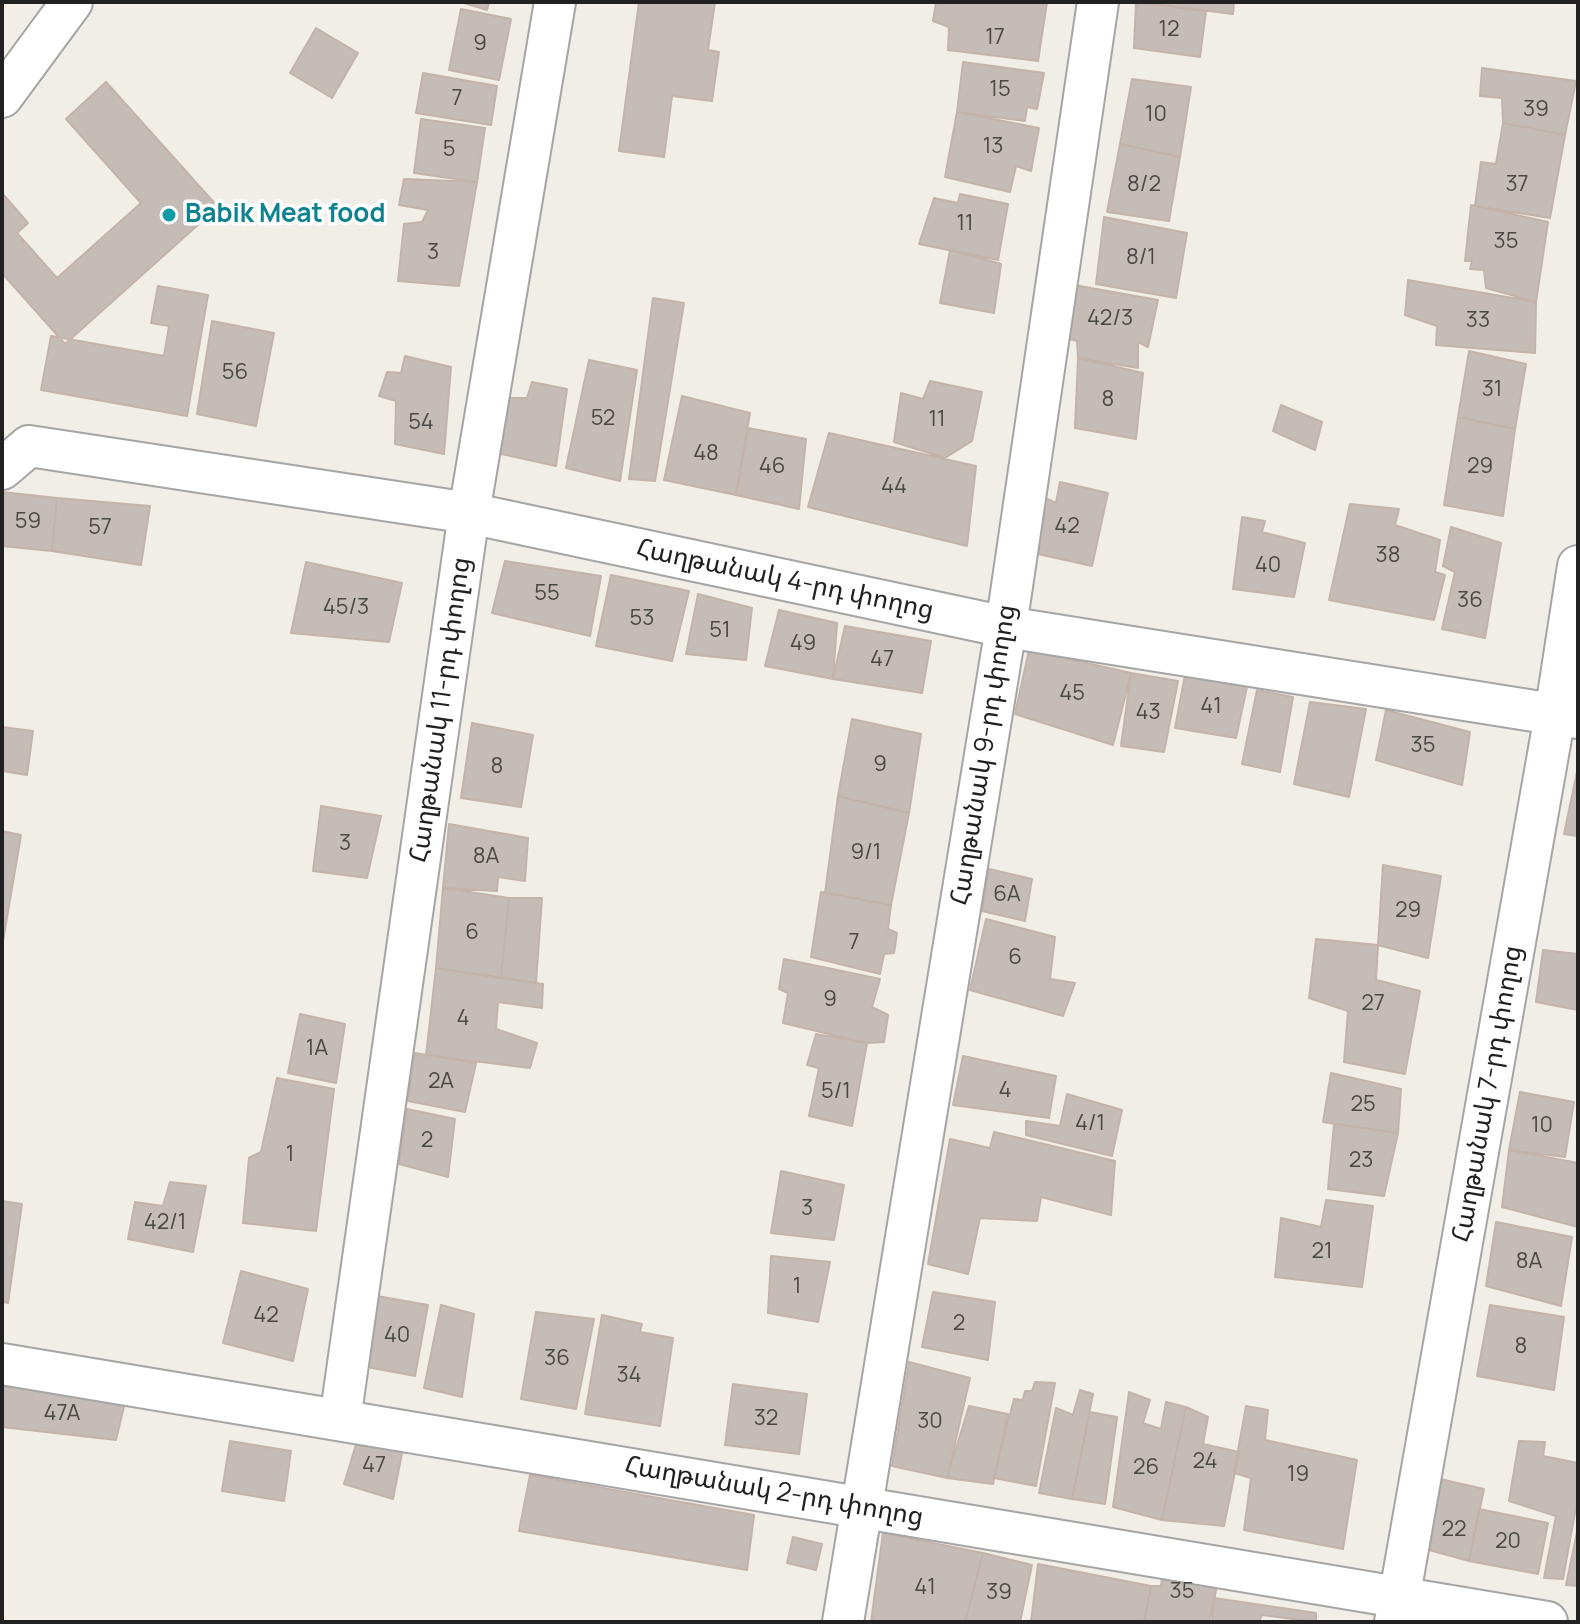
<!DOCTYPE html>
<html>
<head>
<meta charset="utf-8">
<style>
	body { margin:0 }
	#map { position:relative; width:1580px; height:1624px; overflow:hidden; background:#f1ede7; font-family:Manrope,sans-serif }
	canvas { display:block }
	.frame { position:absolute; inset:0; border:4px solid #212121; pointer-events:none }
</style>
</head>
<body>
<div id="map">
<canvas width="1580" height="1624"></canvas>
<div class="frame"></div>
</div>
<script>
const g = document.querySelector('canvas').getContext('2d');
g.lineJoin = 'round';
function fill(path, color) {
  g.fillStyle = color;
  g.fill(path, 'evenodd');
}
function strokePath(path, color, width, dash) {
  g.strokeStyle = color;
  g.lineWidth = width;
  g.lineCap = dash ? 'butt' : 'round';
  g.setLineDash(dash || []);
  g.stroke(path);
}
function label(font, color, halo, rows, align = 'center') {
  g.font = font + ' Manrope,"Noto Sans Armenian",sans-serif';
  g.lineWidth = 7;
  g.setLineDash([]);
  g.textBaseline = 'middle';
  g.strokeStyle = halo;
  g.fillStyle = color;
  for (const [text, x, y, turn = 0] of rows) {
    g.save();
    g.translate(x, y);
    g.rotate((+turn || 0) * Math.PI / 180);
    g.textAlign = isNaN(turn) ? turn : align;
    if (halo) g.strokeText(text, 0, 0);
    g.fillText(text, 0, 0);
    g.restore();
  }
}
const building = new Path2D(`
	M461 2H489L487 10Z
	M639 2H715L708 50 719 52 712 101 672 96 664 157 619 151Z
	M936 2H1047L1038 61 948 50 949 27 933 21Z
	M1136 2 1206 11 1200 57 1134 48Z
	M1136 2H1234L1233 14Z
	M461 9 511 19 499 80 449 70Z
	M316 28 358 53 332 98 290 73Z
	M963 62 1044 73 1037 109 1027 107 1025 121 957 112Z
	M1482 68 1576 81 1565 135 1503 123 1502 98 1480 96Z
	M423 73 497 86 491 125 416 113Z
	M1132 79 1191 87 1180 157 1120 144Z
	M106 82 218 207 65 344 2 273V193L28 223 17 233 57 278 141 203 66 119Z
	M957 112 1039 128 1031 171 1016 166 1010 192 945 177Z
	M421 119 485 128 477 182 414 173Z
	M1503 123 1565 135 1550 218 1475 206 1481 162 1496 164Z
	M1120 144 1180 157 1169 221 1107 212Z
	M404 179 477 182 459 286 398 281 404 224 422 222 428 210 399 205Z
	M960 194 1008 204 998 260 919 244 934 198 958 203Z
	M1471 205 1548 222 1536 302 1486 288 1484 270 1470 269 1472 261H1465Z
	M1104 217 1187 233 1176 298 1096 284Z
	M950 250 1001 264 994 313 940 303Z
	M1408 280 1536 302 1535 353 1436 345 1437 326 1405 315Z
	M1074 285 1158 300 1148 347 1138 342V368L1078 358 1077 341 1061 337Z
	M158 286 208 295 187 416 41 390 51 336 164 356 169 326 151 323Z
	M653 298 684 303 655 481 629 479Z
	M212 321 274 333 256 426 197 414Z
	M1469 351 1526 364 1515 429 1458 417Z
	M405 356 451 367 444 454 395 444 396 401 379 396 387 372 401 373Z
	M1078 358 1143 373 1136 439 1075 428Z
	M589 360 637 370 620 481 566 468Z
	M930 381 982 392 972 441 945 458 894 442 901 393 923 399Z
	M532 382 567 389 556 466 497 453 507 398H527Z
	M682 396 750 413 736 495 664 480Z
	M1281 405 1322 422 1315 450 1273 431Z
	M1458 417 1515 429 1503 516 1444 505Z
	M748 428 806 439 799 509 736 495Z
	M829 433 976 466 967 546 808 507Z
	M1060 482 1108 493 1092 566 1029 552 1041 496 1056 503Z
	M2 492 57 498 52 551 2 546Z
	M57 498 150 506 141 565 52 551Z
	M1350 504 1399 509 1395 525 1440 540 1435 572 1445 575 1434 620 1329 600Z
	M1242 517 1265 521 1262 532 1305 543 1294 597 1233 589Z
	M1451 527 1501 543 1485 638 1442 629 1455 572 1443 566Z
	M505 561 601 576 590 636 492 613Z
	M306 562 402 583 389 642 291 633Z
	M611 575 689 591 672 661 596 646Z
	M698 594 752 608 746 660 686 654Z
	M779 610 837 623 833 679 765 666Z
	M845 626 931 641 922 693 833 679Z
	M1029 650 1131 673 1113 745 1015 714Z
	M1131 673 1178 681 1164 752 1121 746Z
	M1185 675 1247 687 1236 738 1175 728Z
	M1257 690 1293 697 1280 772 1242 764Z
	M1310 702 1366 709 1349 797 1294 784Z
	M1386 710 1470 732 1462 785 1376 760Z
	M852 719 921 734 909 813 838 796Z
	M472 723 533 735 521 807 461 798Z
	M2 727 33 731 27 775 2 771Z
	M1578 767V836L1564 834Z
	M838 796 909 813 891 905 825 893Z
	M321 806 381 816 367 878 313 871Z
	M449 824 528 838 525 881 498 877 497 891 443 888Z
	M2 831 21 835 2 947Z
	M1383 865 1441 876 1428 958 1378 945Z
	M989 869 1032 879 1025 921 982 911Z
	M443 888 509 898 501 978 436 968Z
	M821 892 891 905 888 929 897 933 894 953 884 954 880 974 811 957Z
	M509 898H542L536 983 501 978Z
	M986 919 1055 937 1050 979 1075 983 1063 1016 970 990Z
	M1316 939 1378 945 1376 980 1420 991 1405 1074 1344 1062 1348 1011 1309 998Z
	M1543 950 1578 954V1010L1536 1002Z
	M784 959 880 979 872 1007 888 1015 884 1042 867 1043 783 1023 788 993 779 989Z
	M436 968 543 984 542 1008 498 1002 496 1029 537 1043 530 1068 426 1055Z
	M300 1014 345 1024 336 1083 288 1073Z
	M816 1034 867 1043 852 1126 809 1116 819 1068 807 1065Z
	M415 1053 476 1063 465 1112 408 1101Z
	M963 1056 1056 1076 1049 1118 953 1105Z
	M1331 1073 1401 1089 1398 1133 1323 1122Z
	M277 1078 334 1089 316 1231 243 1223 249 1158 261 1152Z
	M1520 1092 1574 1102 1565 1157 1509 1150Z
	M1067 1094 1122 1110 1112 1156 1026 1135V1121L1060 1126Z
	M407 1109 455 1119 448 1177 399 1164Z
	M1334 1124 1398 1133 1384 1196 1328 1189Z
	M994 1132 1115 1161 1111 1215 1041 1197 1037 1221 980 1218 968 1274 928 1264 950 1139 990 1148Z
	M1509 1150 1578 1163V1227L1502 1207Z
	M781 1171 844 1185 834 1240 771 1233Z
	M170 1182 206 1186 193 1252 128 1239 135 1202 163 1206Z
	M1326 1200 1373 1206 1362 1287 1275 1277 1281 1218 1321 1227Z
	M2 1201 22 1204 8 1303 2 1302Z
	M1496 1222 1572 1237 1561 1306 1486 1286Z
	M771 1256 830 1262 818 1322 768 1313Z
	M241 1271 308 1289 293 1361 223 1343Z
	M933 1292 995 1302 988 1360 922 1347Z
	M377 1296 428 1305 415 1376 367 1367Z
	M441 1305 474 1314 462 1397 424 1388Z
	M1490 1305 1564 1317 1554 1390 1477 1376Z
	M536 1312 594 1319 576 1409 521 1399Z
	M602 1315 642 1324 640 1332 673 1338 660 1426 585 1414Z
	M909 1362 970 1378 947 1478 892 1466Z
	M1035 1382 1055 1383 1036 1486 994 1478 1014 1399 1023 1400 1025 1391H1032Z
	M733 1384 807 1394 799 1454 725 1445Z
	M2 1386 125 1402 116 1440 2 1427Z
	M1080 1390 1093 1394 1072 1499 1039 1493 1056 1408 1073 1415Z
	M1129 1392 1150 1400 1143 1423 1161 1429 1166 1402 1186 1407 1162 1520 1113 1507Z
	M969 1406 1008 1414 993 1484 947 1478Z
	M1246 1406 1268 1410 1265 1440 1357 1460 1343 1549 1244 1530 1251 1478 1234 1473Z
	M1186 1407 1208 1417 1203 1444 1239 1452 1224 1526 1162 1520Z
	M1090 1412 1117 1417 1105 1504 1072 1499Z
	M358 1438 403 1448 393 1499 344 1484Z
	M230 1441 291 1451 284 1501 222 1491Z
	M1519 1441 1545 1442 1543 1456 1578 1463V1496L1563 1579 1544 1578 1556 1516 1509 1501Z
	M530 1475 754 1515 747 1570 519 1531Z
	M1440 1479 1484 1489 1469 1561 1429 1550Z
	M1479 1509 1548 1523 1538 1574 1469 1561Z
	M1578 1527V1586L1566 1585Z
	M883 1533 983 1553 965 1622H871Z
	M793 1537 822 1544 816 1570 787 1563Z
	M983 1553 1032 1565 1020 1622H965Z
	M1038 1564 1151 1586 1144 1622H1031Z
	M1163 1571 1218 1582 1209 1622H1144L1151 1586H1161Z
	M1214 1598 1316 1613V1622L1262 1615 1259 1622H1212Z`);
fill(building, '#c6bcb7');
strokePath(building, '#c3b3aa', 2);
const minor = new Path2D(`
	M2 97 72 2
	M2 469 29 446 469 513 1006 627 1578 718
	M2 1364 1547 1622
	M340 1420 469 513 555 2
	M843 1622 1006 627 1098 2
	M1395 1622 1555 715 1578 566`);
strokePath(minor, '#a5a5a5', 44);
strokePath(minor, '#fff', 40);
for (const [x, y, r, color] of [
	[169,215,8,"#0f9aa8"]
]) {
  const dot = new Path2D();
  dot.arc(x, y, r, 0, 2 * Math.PI);
  g.fillStyle = color;
  g.fill(dot);
  strokePath(dot, '#fff', 3);
}
label('22px', '#4a4846', null, [
	["12",1169,30],
	["17",995,38],
	["9",480,44],
	["15",1000,90],
	["7",457,99],
	["39",1536,110],
	["10",1156,115],
	["13",993,147],
	["5",449,150],
	["8/2",1144,185],
	["37",1517,185],
	["11",965,224],
	["35",1506,242],
	["3",433,253],
	["8/1",1141,258],
	["42/3",1110,319],
	["33",1478,321],
	["56",235,373],
	["31",1492,390],
	["8",1108,400],
	["52",603,419],
	["11",937,420],
	["54",421,423],
	["48",706,454],
	["46",772,467],
	["29",1480,467],
	["44",894,487],
	["59",28,522],
	["42",1067,527],
	["57",100,528],
	["38",1388,556],
	["40",1268,566],
	["55",547,594],
	["36",1470,601],
	["45/3",346,608],
	["53",642,619],
	["51",720,631],
	["49",803,644],
	["47",882,660],
	["45",1072,694],
	["41",1211,707],
	["43",1148,713],
	["35",1423,746],
	["9",880,765],
	["8",497,767],
	["3",345,844],
	["9/1",866,853],
	["8А",486,857],
	["6А",1007,895],
	["29",1408,911],
	["6",472,933],
	["7",854,943],
	["6",1015,958],
	["9",830,1000],
	["27",1373,1004],
	["4",463,1019],
	["1А",317,1049],
	["2А",441,1082],
	["4",1005,1091],
	["5/1",836,1092],
	["25",1363,1105],
	["4/1",1090,1124],
	["10",1542,1126],
	["2",427,1141],
	["1",290,1155],
	["23",1361,1161],
	["3",807,1209],
	["42/1",165,1223],
	["21",1322,1252],
	["8А",1529,1262],
	["1",797,1287],
	["42",266,1316],
	["2",959,1324],
	["40",397,1336],
	["8",1521,1347],
	["36",557,1359],
	["34",629,1376],
	["47А",62,1414],
	["32",766,1419],
	["30",930,1422],
	["24",1205,1462],
	["47",374,1466],
	["26",1146,1468],
	["19",1298,1475],
	["22",1454,1530],
	["20",1508,1542],
	["41",925,1588],
	["35",1182,1592],
	["39",999,1593]
]);
label('bold 26px', '#0d838f', '#fff', [
	["Babik Meat food",185,215]
], 'left');
label('26px', '#212121', '#fff', [
	["Հաղթանակ 4-րդ փողոց",785,580,12],
	["Հաղթանակ 11-րդ փողոց",441,710,-82],
	["Հաղթանակ 9-րդ փողոց",984,755,-81],
	["Հաղթանակ 7-րդ փողոց",1488,1094,-80],
	["Հաղթանակ 2-րդ փողոց",774,1492,10]
]);
</script>
</body>
</html>
